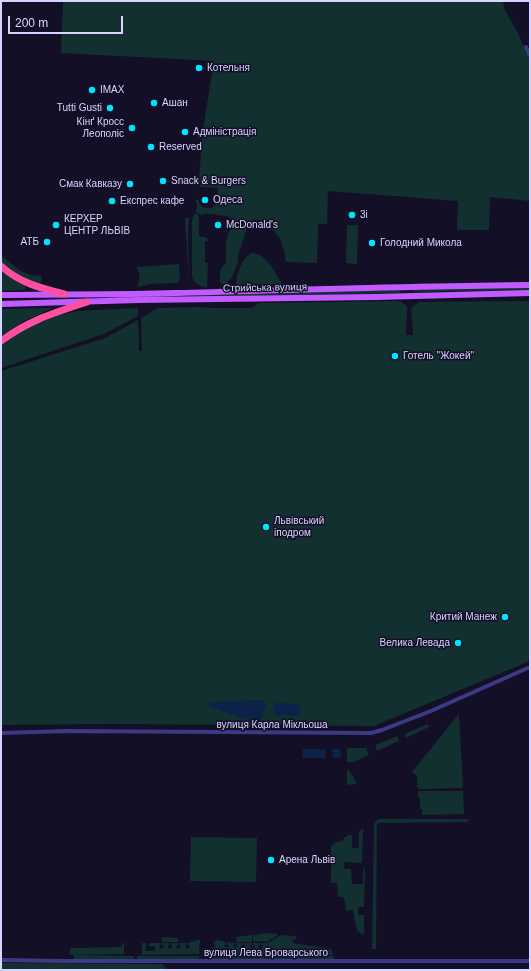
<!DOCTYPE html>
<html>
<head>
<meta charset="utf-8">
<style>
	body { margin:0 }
	#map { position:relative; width:531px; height:971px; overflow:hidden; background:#130f26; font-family:Helvetica,sans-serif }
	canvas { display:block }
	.frame { position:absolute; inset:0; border:2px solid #d9d4ff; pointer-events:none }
	.scale { position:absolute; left:8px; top:16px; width:115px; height:18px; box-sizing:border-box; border:2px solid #d9d4ff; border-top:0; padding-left:5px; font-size:12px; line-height:14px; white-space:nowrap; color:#d9d4ff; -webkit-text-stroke:3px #130f26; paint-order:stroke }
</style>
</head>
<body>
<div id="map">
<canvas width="531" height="971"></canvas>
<div class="frame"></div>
<div class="scale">200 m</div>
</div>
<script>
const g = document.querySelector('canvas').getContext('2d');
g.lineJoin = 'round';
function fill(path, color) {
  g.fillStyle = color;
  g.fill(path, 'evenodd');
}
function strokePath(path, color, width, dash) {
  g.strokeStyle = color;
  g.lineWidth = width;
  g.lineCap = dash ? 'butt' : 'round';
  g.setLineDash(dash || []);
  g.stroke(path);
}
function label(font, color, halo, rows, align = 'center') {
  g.font = font + ' Helvetica,sans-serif';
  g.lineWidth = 3;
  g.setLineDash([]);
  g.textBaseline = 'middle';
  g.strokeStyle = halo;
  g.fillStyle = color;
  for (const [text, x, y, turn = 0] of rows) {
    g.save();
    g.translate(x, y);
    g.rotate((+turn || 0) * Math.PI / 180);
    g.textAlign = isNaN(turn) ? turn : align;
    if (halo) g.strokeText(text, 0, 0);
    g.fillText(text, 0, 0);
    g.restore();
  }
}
fill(new Path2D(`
	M63 1H503L504 7 507 14 517 31 530 61V201L490 197 489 230H457L458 201 328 191 327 224H318L317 263 286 262C285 254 283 245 279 237 275 231 261 218 253 220 250 221 250 222 248 225L238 256C239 263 233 277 228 282 226 284 225 284 222 285L220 282V270L226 262V240L231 227V218L228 216 217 215 213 214H204L201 215 196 212 197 205 195 200 198 199C201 209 203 208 212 208L218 201V188L201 187 197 185 199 178 203 129 214 61 61 53Z
	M196 213 199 216V235L201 237H206L208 240V241H205V262L208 263 207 288C201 286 194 284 192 277V221L193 216Z
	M185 218H189L188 232 189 283Z
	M347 225H358L357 264 346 263Z
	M251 253C267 253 275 273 282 284L237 285 236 283C237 273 242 258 251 253Z
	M1 255 19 270 30 275 41 276 42 280 39 285 23 279 1 262Z
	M179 264 180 280 178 283 148 284 147 285 137 287C140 279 141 275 136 267Z
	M1 268 6 273 25 286 26 289 25 290 1 291Z
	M530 287V290L414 292 412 290 414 289Z
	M396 290H400L401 292 399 293 200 297 198 296 200 294Z
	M400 301 407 306 406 335H413L411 308 413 306 419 302 530 301V661L374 726 110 724 1 725V371L105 338 138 320 139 351H142L141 318 158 308 201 307 215 308H252L259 303Z
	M53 308 24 321 1 336V309Z
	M138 308V316L104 334 1 368V344L21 330 52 316 78 311Z
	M458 715H459L463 787 461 788 419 789 417 787V776L412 772Z
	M428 724 429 727 406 738 404 734Z
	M397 736 399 741 377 751 375 745Z
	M347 748H366L369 755 354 762H347Z
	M347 770H349L356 782V784L347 785Z
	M418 791H463L464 814 422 815V810L420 808V799L418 797Z
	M380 819H468L469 822 379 823 377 824 376 949H372L374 824 377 820Z
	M363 828 362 863 344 862V869H351L352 884H363V870L365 868 364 907H358V915H364V935L357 931 353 910 346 911 344 897H338L337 883H331V846L338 841 340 842 348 835H352V848H359V832Z
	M191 837 257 838 256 882 190 881Z
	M266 933 279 934 267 942 253 941V935Z
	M252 935V942H236V937Z
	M281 935 296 936V939H293V943L331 949 333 955H213L215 945 214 944V941L219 940 226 942V944L224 946 226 948 229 946 227 944V942L235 943V944L233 945V946L235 948 238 946 236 944V943H243V945H242L241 946 243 949 246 946 245 945H244V943H252V945H250V946L252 949 255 946 254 945H253V943H260V945H259L258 947 261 949 263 946V945H261V943H268Z
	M162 937 178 938V942H162Z
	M197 940H200V944L199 945 200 954 142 955V943H146V951H155V946H148L149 943H161V945H160L159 947 161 949 164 947 163 945H162V943H169V945H168V947L170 949 172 947V945H171V943H178V945H177L176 947 178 949 181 947 180 945H179V943H187V945H186L185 947 187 949 190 947 189 945H188V943Z
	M122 943H124V954L70 955V948L122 947Z
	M74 955 134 956V959H74Z
	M137 956H199V959H137Z
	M212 956H333L334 959H212Z
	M1 963 162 964 166 968V970H1Z`), '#12302f');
fill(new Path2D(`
	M263 700 266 704 261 720 257 722 239 717 209 706V702Z
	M276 703 298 704 300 706 299 714 297 716 275 715 273 712 274 704Z
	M303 749H325L326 758H302Z
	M332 749H339L340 753H341V758H333Z`), '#0c2248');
strokePath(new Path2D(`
	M526 47 530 56
	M1 733 67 731 371 733 382 730 431 711 530 667
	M1 960 63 961H530`), '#3d3a85', 4);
strokePath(new Path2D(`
	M1 295C59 294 118 295 176 293 294 290 412 286 530 285
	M1 304 139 300 376 297 530 293`), '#c25bff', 6);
strokePath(new Path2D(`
	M1 266C20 283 40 288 64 294
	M1 341C29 320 54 313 87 302`), '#ff4fa3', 7);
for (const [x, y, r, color] of [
	[199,68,4,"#00e5ff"],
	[92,90,4,"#00e5ff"],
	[154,103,4,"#00e5ff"],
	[110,108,4,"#00e5ff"],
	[132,128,4,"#00e5ff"],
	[185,132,4,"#00e5ff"],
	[151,147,4,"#00e5ff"],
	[163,181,4,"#00e5ff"],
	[130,184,4,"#00e5ff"],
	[205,200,4,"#00e5ff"],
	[112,201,4,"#00e5ff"],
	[352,215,4,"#00e5ff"],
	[56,225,4,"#00e5ff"],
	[218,225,4,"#00e5ff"],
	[47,242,4,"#00e5ff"],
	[372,243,4,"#00e5ff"],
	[395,356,4,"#00e5ff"],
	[266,527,4,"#00e5ff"],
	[505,617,4,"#00e5ff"],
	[458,643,4,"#00e5ff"],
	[271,860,4,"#00e5ff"]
]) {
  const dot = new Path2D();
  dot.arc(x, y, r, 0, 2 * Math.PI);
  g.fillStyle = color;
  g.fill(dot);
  strokePath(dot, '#130f26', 1.5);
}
label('10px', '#d9d4ff', '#130f26', [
	["Котельня",207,68],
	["IMAX",100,90],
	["Ашан",162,103],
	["Tutti Gusti",102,108,"right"],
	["Кінґ Кросс",124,122,"right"],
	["Леополіс",124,134,"right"],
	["Адміністрація",193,132],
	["Reserved",159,147],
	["Snack & Burgers",171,181],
	["Смак Кавказу",122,184,"right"],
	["Одеса",213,200],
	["Експрес кафе",120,201],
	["3і",360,215],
	["КЕРХЕР",64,219],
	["ЦЕНТР ЛЬВІВ",64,231],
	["McDonald's",226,225],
	["АТБ",39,242,"right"],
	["Голодний Микола",380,243],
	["Готель \"Жокей\"",403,356],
	["Львівський",274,521],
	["іподром",274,533],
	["Критий Манеж",497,617,"right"],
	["Велика Левада",450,643,"right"],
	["Арена Львів",279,860]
], 'left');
label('10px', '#d9d4ff', '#130f26', [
	["Стрийська вулиця",265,288,-1],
	["вулиця Карла Мікльоша",272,725],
	["вулиця Лева Броварського",266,953]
]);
</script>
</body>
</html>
